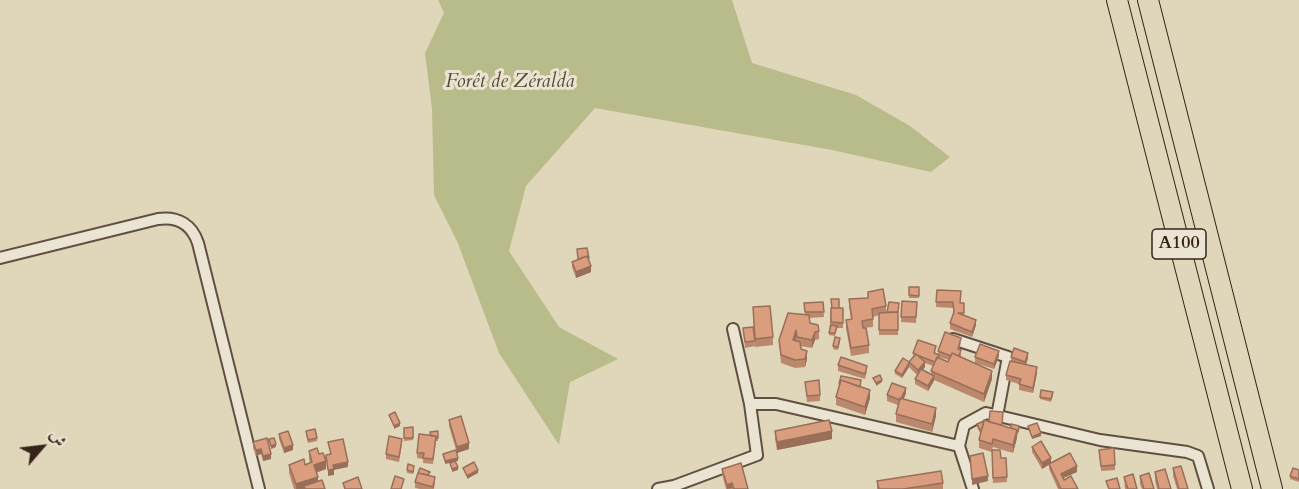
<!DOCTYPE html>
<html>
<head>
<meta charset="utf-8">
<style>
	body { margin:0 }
	#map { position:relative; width:1299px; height:489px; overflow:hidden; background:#e0d6b9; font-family:Cardo,Amiri,serif }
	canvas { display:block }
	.north { position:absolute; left:12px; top:417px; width:60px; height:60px; -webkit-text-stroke:4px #ebe4d2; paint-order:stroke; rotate:62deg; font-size:16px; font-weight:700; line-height:24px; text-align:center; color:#36241a }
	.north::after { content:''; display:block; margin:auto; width:21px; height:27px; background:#36241a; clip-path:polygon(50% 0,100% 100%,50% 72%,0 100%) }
</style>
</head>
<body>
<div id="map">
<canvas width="1299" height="489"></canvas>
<div class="north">ش</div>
</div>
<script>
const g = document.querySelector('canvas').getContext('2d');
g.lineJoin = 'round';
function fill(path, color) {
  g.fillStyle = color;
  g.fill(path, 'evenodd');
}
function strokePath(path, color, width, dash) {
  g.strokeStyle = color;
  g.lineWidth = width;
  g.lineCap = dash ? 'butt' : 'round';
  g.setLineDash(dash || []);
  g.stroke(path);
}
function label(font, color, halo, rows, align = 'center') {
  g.font = font + ' Cardo,serif';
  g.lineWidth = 6;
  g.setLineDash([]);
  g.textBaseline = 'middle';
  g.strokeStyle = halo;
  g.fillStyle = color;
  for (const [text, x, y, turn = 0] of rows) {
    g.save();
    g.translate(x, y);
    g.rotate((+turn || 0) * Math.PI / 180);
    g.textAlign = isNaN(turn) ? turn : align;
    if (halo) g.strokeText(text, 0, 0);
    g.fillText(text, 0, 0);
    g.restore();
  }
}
fill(new Path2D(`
	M438 0H732L752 63 856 95 910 126 950 157 931 172 832 150 595 108 526 186 509 251 559 327 618 359 570 382 559 445 499 353 457 241 434 195 432 109 425 53 444 13Z`), '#b8bc8b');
const street = new Path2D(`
	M0 258 158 219C178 216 192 225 198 243L259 489
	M953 339 1008 357 997 416
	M750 404H776L959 446 973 489
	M959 446 964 425 986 413 1100 440 1187 452 1198 456 1208 489
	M658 489 674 486 757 455 750 404 733 329`);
const highway = new Path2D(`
	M1117 0 1242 489
	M1148 0 1272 489`);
strokePath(street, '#605042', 14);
strokePath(highway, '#36241a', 22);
strokePath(street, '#ebe4d2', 10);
strokePath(highway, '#e0d6b9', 20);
fill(new Path2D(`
	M589 259 591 272 576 278 572 267V262Z
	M909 287H919V298H909Z
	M937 290 961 303H964V315L976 325 972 337 950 329V323L954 314 953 308 936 307Z
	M868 292 886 306V313L898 314V335H879V315L873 317V327L863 328 869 345V353L851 356 846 328V320L851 319 849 307V299L868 298Z
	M902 301 917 302 916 323 901 322Z
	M823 302 824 317 809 318 810 323 819 331V339L815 340 812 348 800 346 801 349 807 359 805 367 795 368 781 363 779 340 805 314 804 303Z
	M753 307 773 337V345L755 347Z
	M831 308H843V328H837L835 336 829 335Z
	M743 328 755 341V346L745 348Z
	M840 341 838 350 833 349V346Z
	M961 343 959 349 961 355V357L992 379 984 402 934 380 928 391 915 384V379L917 375 909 367 902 378 895 374V371L909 361 913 357V353L936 352 935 353 938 354V351ZM939 357 949 360 948 362 939 358ZM925 363 933 366 931 371V374L923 370 925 367Z
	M999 356 994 369 975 363V357Z
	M1011 357 1028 358 1026 365 1037 373 1033 393 1019 390V384L1006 380V375L1011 361Z
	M838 365 867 371 865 379 838 371Z
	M805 382 820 395V401L807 402Z
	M839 384 861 387 870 398 865 415 836 405V397L839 386Z
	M906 393 903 399 936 416 932 432 896 422V414L898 405 887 401V395Z
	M1053 395 1051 402 1040 399V397Z
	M449 420 469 449 457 453 449 426Z
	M977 424 1002 426 1019 429 1013 453 993 447 992 450 1001 458H1006L1007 482 993 483 992 452 979 448V440L981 432 980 433 977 427Z
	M413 427V440L404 441V428Z
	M306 431 317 438V441L308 443Z
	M438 431V441H436L433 464 423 463V459L417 458V453L430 435Z
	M775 431 832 439 777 450 775 439Z
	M279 434 293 450 284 453 279 439Z
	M253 442 271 459 263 461 261 454 256 456 253 448Z
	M402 444 399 462 386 459V454Z
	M1032 447 1051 462 1077 472 1063 478 1064 480 1078 489H1058L1049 469V465L1042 469 1032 452Z
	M1099 450 1115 465V470L1101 471Z
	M309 451 319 454 326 469 316 473 318 481 325 489H294L289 473V465H305L310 463 309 459Z
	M414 468 413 474 407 473V470Z
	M1173 468 1188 489H1177L1173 476Z
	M722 469 748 489H726L722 474Z
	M1299 470V482L1290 479V476Z
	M1155 472 1171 489H1157L1155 480Z
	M429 476 435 483 434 489H420L415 488V482Z
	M1140 476 1154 489H1142L1140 484Z
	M1124 477 1137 489H1125Z
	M877 481 943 483V489H877Z`), '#bb886d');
fill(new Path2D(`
	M591 266V272L576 278V272Z
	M976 320V325L972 337V332Z
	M796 330V338L793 348V340Z
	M815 332V340L812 348V340Z
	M807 351V359L805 367V359Z
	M999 351V356L994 369V364Z
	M1028 353V358L1025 368V362Z
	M925 362V367L918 376V370Z
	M909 364V367L902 378V375Z
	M1037 367V373L1033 393V388Z
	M992 371V379L984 402V394Z
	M934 376V381L928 391V386Z
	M882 380V382L876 386V383Z
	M906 388V393L901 406V400Z
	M870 390V398L865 415V407Z
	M936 408V416L932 432V424Z
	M400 423V426L394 429V426Z
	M1017 430V438L1013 453V445Z
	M832 431V439L777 450V442Z
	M1041 433V436L1032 439V437Z
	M469 443V449L457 453V447Z
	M276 444V447L271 449V446Z
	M293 445V450L284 453V448Z
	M261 449V454L256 456V450Z
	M271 454V459L263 461V456Z
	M458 458V461L445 464V461Z
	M1051 458V463L1042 469V463Z
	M326 461V469L314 473V465Z
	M348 462V467L334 470V475L328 476V470L333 465Z
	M1077 466V472L1061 479V474Z
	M458 467V470L452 472V469Z
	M478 470V473L467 479V476Z
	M988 476V481L972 485V479Z
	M318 477V485L304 486V489H296V484Z
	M732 483V488L727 489V485Z`), '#996f59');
const building = new Path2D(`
	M587 248 589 258 587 256 578 259 577 249Z
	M587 256 591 266 576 272 572 262Z
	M909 287H919V296L909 295Z
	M883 289 886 306 872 309 873 319 862 321 863 328H866L869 345 851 348 846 320 852 319 849 299 868 298V292Z
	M937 290 961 291 960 303H964V313H958L976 320 972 332 950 323 954 312 953 302H936Z
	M831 299H839V308H832Z
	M902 301 917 302 916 317H901Z
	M823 302 824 312H805L804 303Z
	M889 302 899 303 898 312H887Z
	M770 306 773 337 755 339 753 307Z
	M831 308H843V323L831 322Z
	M898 312V330H879V313Z
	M788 313 809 315 810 323 818 325 819 331 815 332 812 340 797 337 796 330 793 340 800 342 801 349 807 351 805 359 795 360 781 355 779 340Z
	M831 325 837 326 835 333H829Z
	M753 327 755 341 745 342 743 328Z
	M945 332 961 338 958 349 961 350 959 356 952 353 951 356 938 351Z
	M835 337 840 338 838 347 833 346Z
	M918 340 936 346 934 353 939 355 935 362 917 355 925 362 918 370 909 362 916 354 913 353Z
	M980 344 999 351 994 364 975 357Z
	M1014 348 1028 353 1025 362 1011 357Z
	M952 353 992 371 984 394 931 371 937 357 948 362Z
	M841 357 867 366 865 374 838 365Z
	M903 358 909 362V363L902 375 895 371Z
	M1010 361 1037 367 1033 388 1019 384 1021 379 1006 375Z
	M921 369 934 376 928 386 915 379Z
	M880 375 882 380 876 383 873 378Z
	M841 376 861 380 860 387 841 380 840 384H839Z
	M819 380 820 395 807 396 805 382Z
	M841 380 870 390 865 407 836 397Z
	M892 383 906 388 901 399 900 398V400L887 395Z
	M1041 390 1053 392 1051 399 1040 397Z
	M900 398 936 408 932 424 896 414Z
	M990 411 1003 412 1002 425 989 422Z
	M395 412 400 423 394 426 389 415Z
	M461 416 469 443 457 447 449 420Z
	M829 420 832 431 777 442 775 431Z
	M984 420 1017 430 1013 445 993 439 992 444 979 440Z
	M984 421 982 429 980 430 977 424Z
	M1037 423 1041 433 1032 437 1028 426Z
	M1011 424 1019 426 1018 432 1017 430 1011 428Z
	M413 427V438H404V428Z
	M315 429 317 438 308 440 306 431Z
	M288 431 293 445 284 448 279 434Z
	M438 431V438H436V436H431L430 432Z
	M419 434 436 436 433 459 423 458 424 453H417Z
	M389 436 402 439 399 457 386 454Z
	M267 438 271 454 263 456 261 449 256 450 253 442Z
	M274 438 276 444 271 446 269 439Z
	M343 439 348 462 333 465 334 469 328 470 326 455 331 454 328 442Z
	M1041 441 1051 458 1042 463 1032 447Z
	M317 448 319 454 323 453 326 461 314 465 318 477 296 484 289 465 304 459 305 465 312 462 309 451Z
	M1114 448 1115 465 1101 466 1099 450Z
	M456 450 458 458 445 461 443 454Z
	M992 450H1000L1001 458H1006L1007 477 993 478Z
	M983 453 988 476 972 479 970 456Z
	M1070 453 1077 466 1061 474 1064 480 1071 476 1078 489H1061L1049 464Z
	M455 461 458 467 452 469 450 463Z
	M474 462 478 470 467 476 463 468Z
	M741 463 748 489H734L732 483 727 485 722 469Z
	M408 464 414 466 413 472 407 470Z
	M1181 466 1188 489H1179L1173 468Z
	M420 468 430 472 428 475 418 473Z
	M1293 468 1299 470V479L1290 476Z
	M1165 469 1171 489H1159L1155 472Z
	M941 471 943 483 903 489H879L877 481Z
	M418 473 435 477 433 487 415 482Z
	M1149 473 1154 489H1144L1140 476Z
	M1133 474 1137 489H1128L1124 477Z
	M395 476 404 479 401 489H391Z
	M358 477 362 489H345L343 483Z
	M1117 478 1120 489H1109L1106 481Z
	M322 480 325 489H305L304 486Z`);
fill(building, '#da9e7f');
strokePath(building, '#996f59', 1.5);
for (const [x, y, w] of [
	[1179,244,54]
]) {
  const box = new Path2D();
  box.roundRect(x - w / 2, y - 15, w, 30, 4.5);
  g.fillStyle = '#ebe4d2';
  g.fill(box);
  strokePath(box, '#36241a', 1.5);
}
label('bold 18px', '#36241a', null, [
	["A100",1179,244]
]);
label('italic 20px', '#564a36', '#ebe4d2', [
	["Forêt de Zéralda",510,82]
]);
</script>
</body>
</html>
